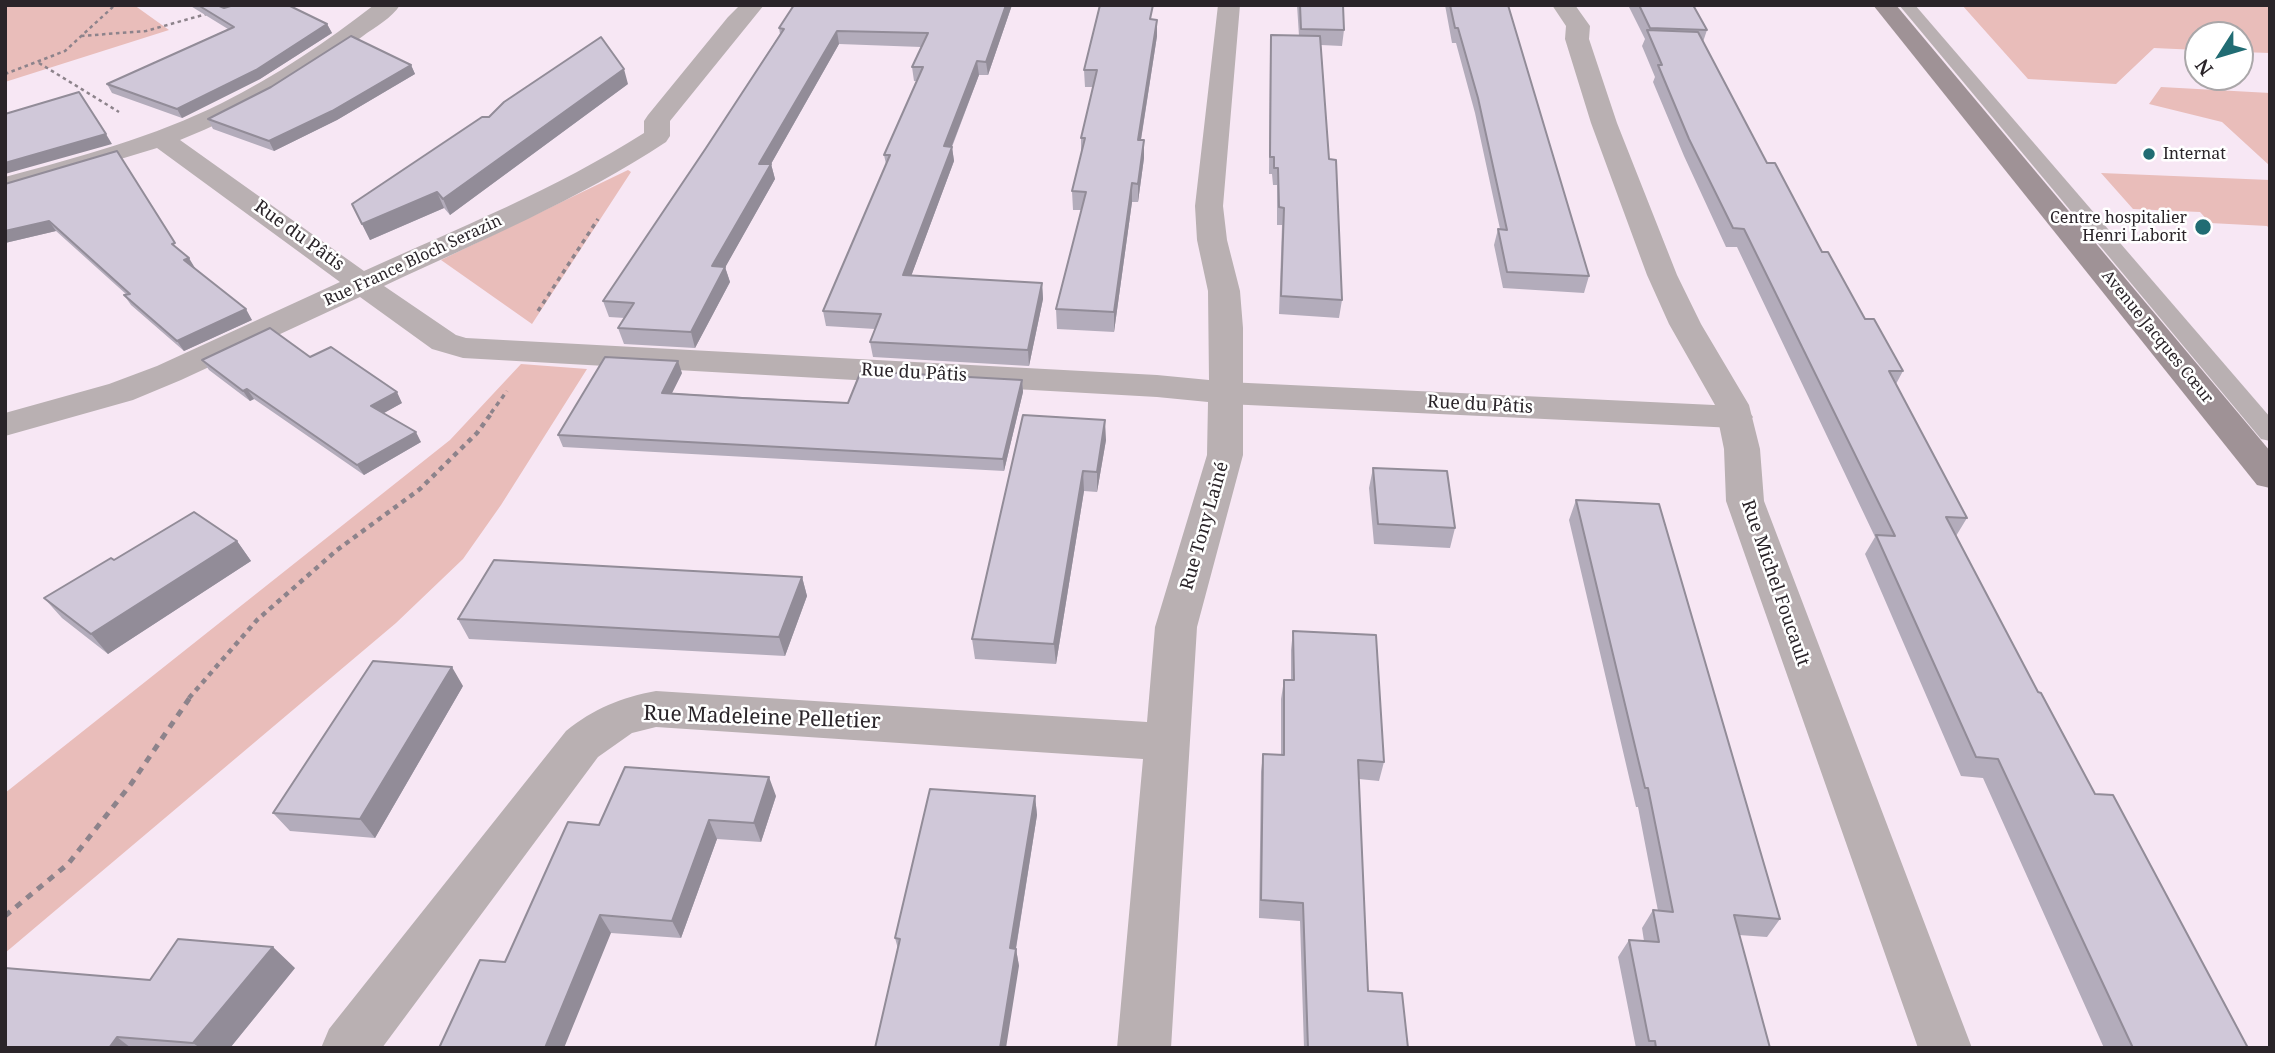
<!DOCTYPE html>
<html>
<head>
<meta charset="utf-8">
<style>
	body { margin:0 }
	#map { position:relative; width:2275px; height:1053px; overflow:hidden; background:#f7e7f4; font-family:"Noto Serif",serif }
	canvas { display:block }
	.frame { position:absolute; inset:0; border:7px solid #2a2429; pointer-events:none }
	.north { position:absolute; left:2184px; top:21px; width:70px; height:70px; box-sizing:border-box; background:#fff; border:2px solid #aaa7a9; border-radius:50%; rotate:233deg; font-size:19px; font-weight:700; line-height:28px; text-align:center; color:#2a2429 }
	.north::after { content:''; display:block; margin:auto; width:24px; height:32px; background:#216c73; clip-path:polygon(50% 0,100% 100%,50% 72%,0 100%) }
</style>
</head>
<body>
<div id="map">
<canvas width="2275" height="1053"></canvas>
<div class="frame"></div>
<div class="north">N</div>
</div>
<script>
const g = document.querySelector('canvas').getContext('2d');
g.lineJoin = 'round';
function fill(path, color) {
  g.fillStyle = color;
  g.fill(path, 'evenodd');
}
function strokePath(path, color, width, dash) {
  g.strokeStyle = color;
  g.lineWidth = width;
  g.lineCap = dash ? 'butt' : 'round';
  g.setLineDash(dash || []);
  g.stroke(path);
}
function label(font, color, halo, rows, align = 'center') {
  g.font = font + ' "Noto Serif",serif';
  g.lineWidth = 5;
  g.setLineDash([]);
  g.textBaseline = 'middle';
  g.strokeStyle = halo;
  g.fillStyle = color;
  for (const [text, x, y, turn = 0] of rows) {
    g.save();
    g.translate(x, y);
    g.rotate((+turn || 0) * Math.PI / 180);
    g.textAlign = isNaN(turn) ? turn : align;
    if (halo) g.strokeText(text, 0, 0);
    g.fillText(text, 0, 0);
    g.restore();
  }
}
fill(new Path2D(`
	M5 5H134L169 30 5 82Z
	M1962 5H2270V53L2240 52V35H2198V50L2154 48 2116 84 2028 79Z
	M2161 87 2270 93V166L2222 122 2149 104Z
	M628 170 631 172 532 324 441 260Z
	M2101 173 2270 180V229L2267 226 2210 223 2200 212 2133 209Z
	M521 364 587 369 501 505 463 559 396 623 5 953V793L450 440Z`), '#e9bdba');
strokePath(new Path2D(`
	M81 36 146 31 210 13
	M39 63 119 112
	M5 74 65 51 115 5`), '#8d838b', 2.5, [3.5, 3.5]);
strokePath(new Path2D(`
	M538 311 598 219
	M491 413 507 391`), '#8d838b', 3.5, [4.5, 4.5]);
strokePath(new Path2D(`
	M189 698 257 620 337 550 420 489 477 433 493 411`), '#8d838b', 4.5, [5, 5]);
strokePath(new Path2D(`
	M5 916 68 864 131 784 191 696`), '#8d838b', 5, [7, 7]);
fill(new Path2D(`
	M1899 5H1915L2270 417V441L2261 439Z`), '#b9b0b2');
fill(new Path2D(`
	M1227 382 1735 406 1747 409 1753 417 1747 425 1735 428 1227 404 1215 401 1210 393 1215 385Z`), '#b9b0b2');
fill(new Path2D(`
	M374 5H400C392 18 375 27 363 36 306 79 246 114 180 140L364 271C459 228 556 189 644 133V121L648 115 728 17 740 5H764L670 121V136L666 142C578 200 480 241 384 286L456 335 466 338 1157 375 1209 380 1208 291 1197 240 1195 206 1218 5H1240L1223 206 1227 240 1240 291 1243 328V455L1197 627 1171 1048H1117L1143 759 656 727 632 733 598 757 382 1048H321L329 1029 566 731C593 709 622 697 656 691L1147 722 1155 627 1207 455 1208 402 1157 397 463 358 432 349 360 297 181 380 133 400 5 436V413L109 384 157 366 340 282 157 148 5 194V177C79 157 154 137 222 103 276 76 326 42 374 5Z
	M1552 5H1575L1590 26 1589 39 1617 123 1677 275 1701 324 1749 405 1760 449 1764 501 1972 1048H1918L1726 501 1724 449 1715 405 1669 324 1647 275 1591 123 1565 39 1566 26Z`), '#b9b0b2');
fill(new Path2D(`
	M1873 5H1896L2270 451V488L2257 485Z`), '#9f9296');
fill(new Path2D(`
	M189 5H217L224 8 327 24 332 33 260 79 182 118 112 93 107 84 228 29Z
	M1012 5 988 75H979L952 147 954 161 911 276 1042 283 1043 299 1029 366 873 357 870 342 875 329 826 326 823 311 886 164 884 155 917 81H914L912 67 921 47 839 44 771 164 775 179 725 267 730 282 695 348 624 344 618 328 625 318 609 317 603 301 706 148 780 34 779 28Z
	M1297 5H1343L1344 30 1342 46 1321 45 1329 159 1342 300 1339 318 1279 314 1282 225H1277V185H1273L1272 174H1269L1270 51 1271 35 1299 36Z
	M1445 5H1508L1589 276 1584 293 1503 288 1494 245 1498 229H1500L1475 113 1456 43H1452Z
	M1628 5H1693L1707 30 1703 42 1767 163 1865 319 1903 371 1896 384 1967 518 1956 536 2038 692 2095 794 2248 1048H2104L1983 778 1961 776 1865 554 1875 537 1737 247H1726L1684 156 1653 82 1655 77 1642 46 1645 39Z
	M1152 19 1157 20V36L1141 140 1144 158 1138 202H1132L1114 332 1057 329 1056 309 1081 210H1073L1072 191 1081 154V138L1093 87H1085L1084 70Z
	M411 65 415 74 337 120 274 151 213 129 208 119Z
	M628 84 450 215 444 208 370 240 352 204 489 117Z
	M5 184 180 251 195 268 194 269 252 320 184 351 131 305 124 295H127L56 231 5 243Z
	M310 357 402 403 383 413 421 442 364 475 254 399 250 401 209 370 202 360Z
	M682 373 672 393 848 403 1022 380 1023 392 1004 471 563 447 558 435Z
	M1023 415 1106 440 1097 492 1084 491 1056 664 975 659 972 639Z
	M1373 468 1455 528 1450 548 1374 544 1369 488Z
	M1576 500 1780 919 1767 937 1739 935 1770 1048H1636L1618 957 1629 940 1644 941 1642 928 1653 910 1658 911 1638 807H1636L1569 520Z
	M237 541 251 561 108 654 62 618 44 598 114 560Z
	M802 577 807 596 785 656 469 639 458 619Z
	M1293 631 1384 762 1379 781 1359 779 1368 991 1408 1048H1304L1300 921 1259 918 1261 772 1263 754 1281 755V699L1284 680H1291V650Z
	M463 686 375 838 290 831 273 813Z
	M776 796 761 842 717 839 681 938 611 933 505 962 599 825Z
	M1035 796 1037 815 1016 949 1019 966 898 949 895 938Z
	M295 968 230 1048H5Z`), '#b3acbb');
fill(new Path2D(`
	M1006 5H1012L988 75 986 62Z
	M1157 20V36L1138 158V140Z
	M327 24 332 33 260 79 182 118 177 109Z
	M837 31 839 44 763 178 759 164Z
	M977 61 979 75 946 161 944 146Z
	M411 65 415 74 337 120 274 151 269 141Z
	M624 69 628 84 450 215 443 199Z
	M106 134 112 144 5 174V163Z
	M1144 140V158L1138 202V184Z
	M952 147 954 161 906 290 903 275Z
	M771 164 775 179 717 282 712 266Z
	M1132 183V202L1114 332V312Z
	M437 192 444 208 370 240 362 224Z
	M49 221 56 231 5 243V231Z
	M189 258 195 268 190 270 184 260Z
	M725 267 730 282 695 348 691 332Z
	M1042 283 1043 299 1029 366 1028 350Z
	M246 309 252 320 184 351 177 341Z
	M678 361 682 373 666 405 662 393Z
	M1022 380 1023 392 1004 471 1003 459Z
	M247 389 254 399 250 401 243 391Z
	M397 392 402 403 377 417 371 406Z
	M1105 420 1106 440 1097 492V472Z
	M416 432 421 442 364 475 357 465Z
	M1083 471 1084 491 1056 664 1054 644Z
	M237 541 251 561 108 654 91 634Z
	M802 577 807 596 785 656 779 637Z
	M452 667 463 686 375 838 360 819Z
	M769 777 776 796 761 842 754 823Z
	M1035 796 1037 815 1013 966 1010 948Z
	M709 820 717 839 681 938 672 921Z
	M600 915 611 933 564 1048H545Z
	M273 947 295 968 230 1048H200L193 1043Z
	M1016 949 1019 966 1006 1048H1000Z
	M117 1037 131 1048H109Z`), '#928c98');
const building = new Path2D(`
	M198 5H217L224 8 234 5H288L327 24 256 70 177 109 107 84 234 27Z
	M794 5H1006L986 62 977 61 944 146 952 147 903 275 1042 283 1028 350 870 342 881 314 823 311 890 155H884L923 67H912L928 33 837 31 759 164H771L712 266 725 267 691 332 618 328 634 303 603 301 706 148 784 29 779 28Z
	M1100 5H1153L1150 19 1157 20 1138 140H1144L1138 184 1132 183 1114 312 1056 309 1086 192 1072 191 1085 138H1081L1097 70H1084Z
	M1300 5H1343L1344 30 1301 29Z
	M1450 5H1508L1589 276 1507 272 1498 229 1507 230 1478 98 1458 28H1455Z
	M1639 5H1693L1707 30 1650 28Z
	M1647 30 1698 32 1767 163H1775L1822 252H1828L1865 319H1874L1903 371H1889L1967 518 1946 517 2038 692 2041 693 2095 794 2113 795 2248 1048H2133L1998 759 1976 757 1876 535 1895 536 1744 229 1733 228 1689 139 1658 65H1662Z
	M1271 35 1320 36 1329 159 1336 160 1342 300 1281 296 1284 208 1279 207 1278 168H1274V157H1270Z
	M351 36 411 65 332 111 269 141 208 119 271 87Z
	M601 37 624 69 443 199 437 192 362 224 352 204 482 117H489L504 102Z
	M79 92 106 134 5 163V114Z
	M117 151 175 243 172 244 189 258 184 260 246 309 177 341 124 295 130 294 49 221 5 231V184Z
	M270 328 310 357 331 347 397 392 371 406 416 432 357 465 247 389 243 391 202 360Z
	M605 357 678 361 662 393 742 398 848 403 861 371 1022 380 1003 459 558 435Z
	M1023 415 1105 420 1097 472 1083 471 1054 644 972 639Z
	M1373 468 1447 471 1455 528 1378 524Z
	M1576 500 1659 504 1780 919 1734 915 1770 1048H1656L1655 1041H1649L1629 940 1659 942 1653 910 1673 912 1648 788H1645Z
	M194 512 237 541 91 634 44 598 111 558 114 560Z
	M494 560 802 577 779 637 458 619Z
	M1293 631 1376 635 1384 762 1358 760 1368 991 1402 993 1408 1048H1308L1303 903 1261 900 1263 754 1284 755V680H1294Z
	M373 661 452 667 360 819 273 813Z
	M625 767 769 777 754 823 709 820 672 921 600 915 545 1048H439L480 960 505 962 568 822 599 825Z
	M930 789 1035 796 1010 948 1016 949 1000 1048H875L900 939 895 938Z
	M178 939 273 947 193 1043 117 1037 109 1048H5V968L150 980Z`);
fill(building, '#d0c8d9');
strokePath(building, '#928c98', 2);
for (const [x, y, r, color] of [
	[2149,154,7,"#216c73"],
	[2203,227,9,"#216c73"]
]) {
  const dot = new Path2D();
  dot.arc(x, y, r, 0, 2 * Math.PI);
  g.fillStyle = color;
  g.fill(dot);
  strokePath(dot, '#fff', 2.5);
}
label('16px', '#2a2429', '#fff', [
	["Internat",2163,154],
	["Centre hospitalier",2187,218,"right"],
	["Henri Laborit",2187,236,"right"]
], 'left');
label('16px', '#2a2429', '#fff', [
	["Rue France Bloch Serazin",413,261,-25],
	["Avenue Jacques Cœur",2157,337,51]
]);
label('18px', '#2a2429', '#fff', [
	["Rue du Pâtis",299,236,36],
	["Rue du Pâtis",914,373,3],
	["Rue du Pâtis",1480,405,3],
	["Rue Tony Lainé",1205,526,-74],
	["Rue Michel Foucault",1775,583,71]
]);
label('21px', '#2a2429', '#fff', [
	["Rue Madeleine Pelletier",762,718,2]
]);
</script>
</body>
</html>
